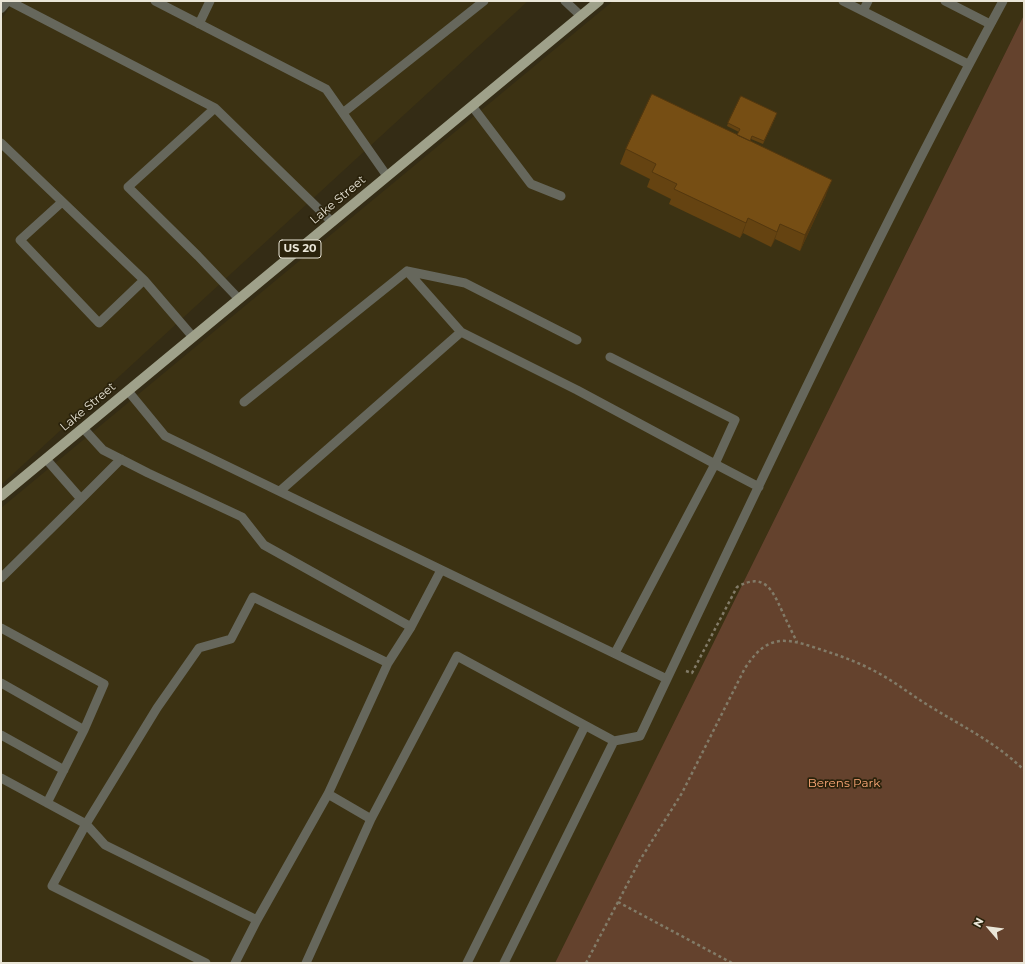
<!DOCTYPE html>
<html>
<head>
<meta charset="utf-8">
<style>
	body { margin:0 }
	#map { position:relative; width:1025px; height:964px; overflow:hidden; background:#342c15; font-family:Montserrat,sans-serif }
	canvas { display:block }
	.frame { position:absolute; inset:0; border:2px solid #eae6d8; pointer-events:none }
	.north { position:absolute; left:969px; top:908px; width:40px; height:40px; -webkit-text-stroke:3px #2a220b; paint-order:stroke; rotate:298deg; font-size:11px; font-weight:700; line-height:16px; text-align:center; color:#eae6d8 }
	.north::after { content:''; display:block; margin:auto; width:14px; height:18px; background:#eae6d8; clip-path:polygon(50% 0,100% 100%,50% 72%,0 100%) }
</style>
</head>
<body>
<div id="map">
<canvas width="1025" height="964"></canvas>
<div class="frame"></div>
<div class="north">N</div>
</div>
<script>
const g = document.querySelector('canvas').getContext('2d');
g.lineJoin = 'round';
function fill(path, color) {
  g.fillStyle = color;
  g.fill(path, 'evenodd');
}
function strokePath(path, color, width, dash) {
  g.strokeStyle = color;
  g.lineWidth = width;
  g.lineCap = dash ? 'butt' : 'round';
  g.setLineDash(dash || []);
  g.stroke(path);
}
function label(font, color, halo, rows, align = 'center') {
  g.font = font + ' Montserrat,sans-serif';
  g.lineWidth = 3.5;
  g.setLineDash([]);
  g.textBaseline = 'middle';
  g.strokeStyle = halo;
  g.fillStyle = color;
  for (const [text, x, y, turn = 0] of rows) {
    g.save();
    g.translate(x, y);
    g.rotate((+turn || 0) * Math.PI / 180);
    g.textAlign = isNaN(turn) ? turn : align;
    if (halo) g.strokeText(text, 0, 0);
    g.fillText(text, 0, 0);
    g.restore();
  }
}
fill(new Path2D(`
	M14 1H528L1 485V20Z
	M613 1H1024V15L555 963H1V508Z`), '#3c3213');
fill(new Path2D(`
	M1024 15V963H555L986 92Z`), '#64422d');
strokePath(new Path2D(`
	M686 671 692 673 737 587C764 572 772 589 782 611 787 622 792 632 797 642
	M618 902 732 963
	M586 963 640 860 682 793 745 668C754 655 763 643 780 641 792 640 804 644 816 648 838 655 859 662 880 674 898 684 914 697 931 707 965 728 995 742 1024 770`), '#827b68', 2.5, [3, 3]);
strokePath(new Path2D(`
	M9 1 215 108
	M155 1 326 89 387 176
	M565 1 581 16
	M843 1 968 64
	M945 1 990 24
	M863 11 868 1
	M199 24 210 1
	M472 106 531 184 561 196
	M344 112 484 1
	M1 143 144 280 193 337
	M62 202 20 240 99 323 144 280
	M407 271 465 283 577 340
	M239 299 198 256 128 187 215 108 332 222
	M461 332 577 390 715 464 615 653
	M610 357 735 420 715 464 759 487
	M128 391 165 436 667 679
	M244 402 407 271 461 332 280 491
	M81 499 121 459
	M1 578 81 499 46 459
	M411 627 441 570
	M1 628 104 684 84 730 47 803
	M1 683 84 730
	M1 735 64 770
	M1 778 86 824 105 845 257 920 328 794 388 663 411 627 264 545 242 517 148 473 103 450 83 428
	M328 794 371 819
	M206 963 52 886 86 824 157 708 199 648 231 639 253 597 388 663
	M235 963 257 920
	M306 963 371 819 457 656 614 741
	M467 963 585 726
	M504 963 614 741 640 736C757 489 873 241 1003 1`), '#66675c', 9);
strokePath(new Path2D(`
	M1 8 7 1`), '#66675c', 10);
strokePath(new Path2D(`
	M1 496 599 1`), '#9fa18a', 10);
fill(new Path2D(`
	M776 116 763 144 751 139 750 141 826 195 800 251 775 239 771 247 743 233 740 238 669 204 671 199 647 187 650 179 620 164 626 149 737 135 739 132 727 126 728 123Z`), '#654311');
fill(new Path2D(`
	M832 180 826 195 800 251 805 235Z
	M748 218 743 233 740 238Z
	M780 224 775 239 771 247 777 232Z`), '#53370e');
const building = new Path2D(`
	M652 94 832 180 805 235 780 224 777 232 748 218 746 223 674 189 677 184 652 172 656 164 626 149Z
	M741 96 777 113 764 141 752 136 750 141 737 135 740 129 728 123Z`);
fill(building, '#764e14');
strokePath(building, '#53370e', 1);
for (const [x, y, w] of [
	[300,249,42]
]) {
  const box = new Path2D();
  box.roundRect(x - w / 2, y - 9, w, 18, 3);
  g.fillStyle = '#2a220b';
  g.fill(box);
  strokePath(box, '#eae6d8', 1);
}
label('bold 11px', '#eae6d8', null, [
	["US 20",300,249]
]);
label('12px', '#eae6d8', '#2a220b', [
	["Lake Street",338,200,-40],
	["Lake Street",88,407,-40]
]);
label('12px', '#fda977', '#2a220b', [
	["Berens Park",844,783]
]);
</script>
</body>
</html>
